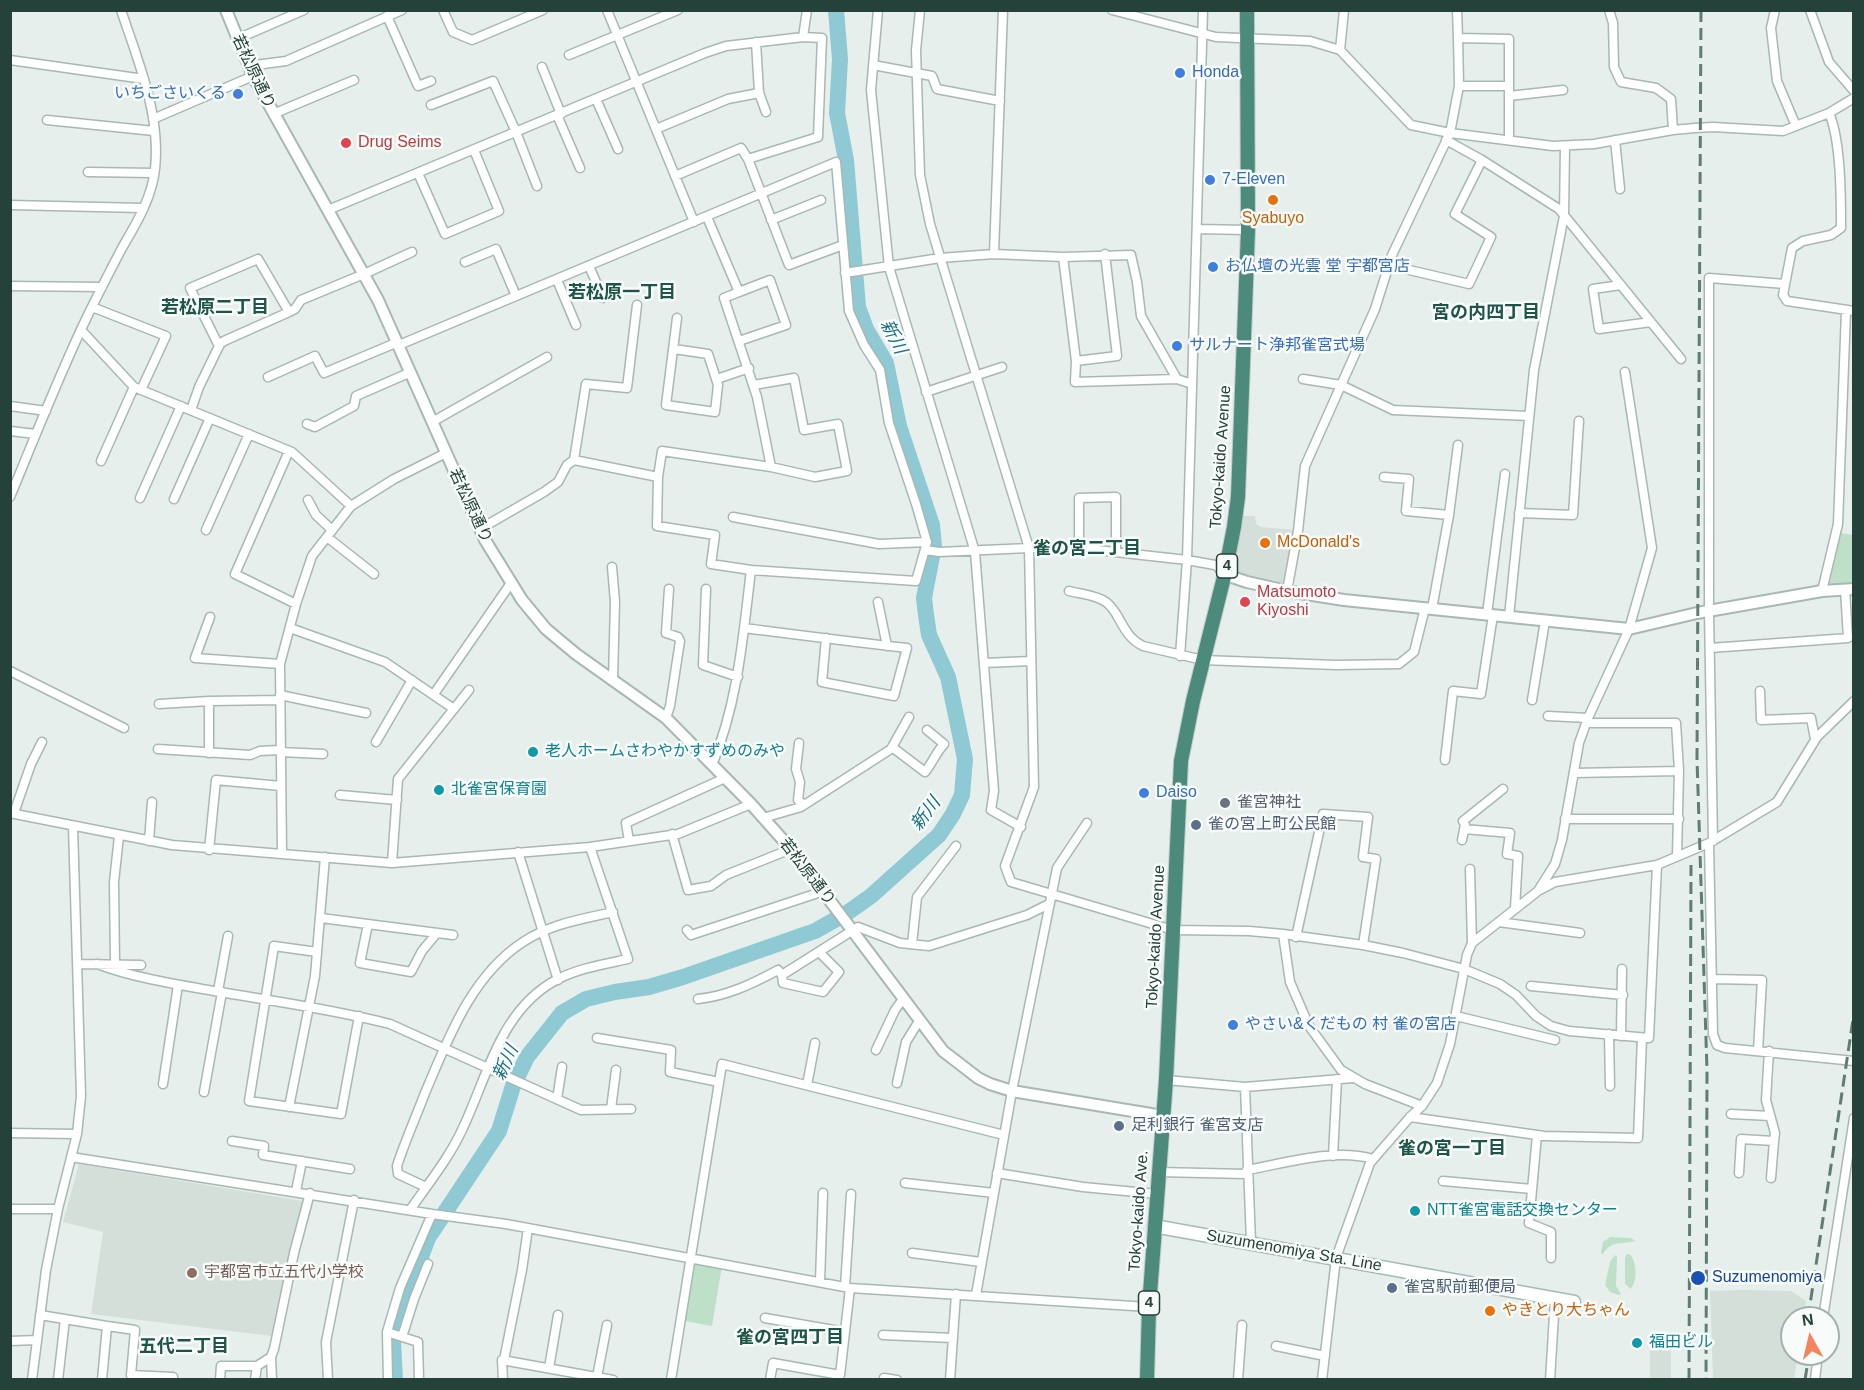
<!DOCTYPE html>
<html>
<head>
<meta charset="utf-8">
<style>
	body { margin:0 }
	#map { position:relative; width:1864px; height:1390px; overflow:hidden; background:#e6efeb; font-family:Arial,sans-serif }
	canvas { display:block }
	.frame { position:absolute; inset:0; border:12px solid #24423a; pointer-events:none }
	.north { position:absolute; left:1780px; top:1306px; width:60px; height:60px; box-sizing:border-box; background:#f7fbf9; border:2px solid #a3b1ad; border-radius:50%; rotate:352deg; font-size:16px; font-weight:700; line-height:24px; text-align:center; color:#24423a }
	.north::after { content:''; display:block; margin:auto; width:21px; height:27px; background:#f4845f; clip-path:polygon(50% 0,100% 100%,50% 72%,0 100%) }
</style>
</head>
<body>
<div id="map">
<canvas width="1864" height="1390"></canvas>
<div class="frame"></div>
<div class="north">N</div>
</div>
<script>
const g = document.querySelector('canvas').getContext('2d');
g.lineJoin = 'round';
function fill(path, color) {
  g.fillStyle = color;
  g.fill(path, 'evenodd');
}
function strokePath(path, color, width, dash) {
  g.strokeStyle = color;
  g.lineWidth = width;
  g.lineCap = dash ? 'butt' : 'round';
  g.setLineDash(dash || []);
  g.stroke(path);
}
function label(font, color, halo, rows, align = 'center') {
  g.font = font + ' Arial,"Noto Sans JP",sans-serif';
  g.lineWidth = 5;
  g.setLineDash([]);
  g.textBaseline = 'middle';
  g.strokeStyle = halo;
  g.fillStyle = color;
  for (const [text, x, y, turn = 0] of rows) {
    g.save();
    g.translate(x, y);
    g.rotate((+turn || 0) * Math.PI / 180);
    g.textAlign = isNaN(turn) ? turn : align;
    if (halo) g.strokeText(text, 0, 0);
    g.fillText(text, 0, 0);
    g.restore();
  }
}
fill(new Path2D(`
	M1243 516H1255L1256 524 1261 527 1294 530 1285 587 1230 570Z
	M79 1164 303 1201 272 1336 91 1314 103 1232 63 1222Z
	M1743 1290 1791 1291 1806 1301 1804 1318H1792V1354H1798L1794 1379H1713L1710 1291Z
	M1654 1344H1671V1379H1650V1349L1652 1345Z`), '#d4dfda');
fill(new Path2D(`
	M1841 533 1853 535V584L1827 587Z
	M1610 1237 1631 1238 1635 1241C1620 1245 1613 1239 1602 1255L1601 1252 1603 1242Z
	M1627 1254 1631 1255C1637 1265 1637 1280 1631 1289L1625 1284V1258Z
	M1615 1255 1617 1257 1616 1286 1621 1294 1619 1295 1610 1292 1605 1285 1610 1262Z
	M694 1262 722 1266 712 1326 685 1321Z`), '#bfe0c8');
strokePath(new Path2D(`
	M395 1380 393 1341 401 1311 428 1238 499 1131 513 1086 527 1057 562 1013 586 999 615 992 649 987 683 977 815 931 847 913 871 896 939 835 953 814 962 795 965 759 948 677 929 635 926 615 924 598 934 546 932 525 899 426 886 363 866 329 858 307 846 160 837 113 840 59 836 10`), '#8ec9d4', 16);
const minor = new Path2D(`
	M443 10 453 32 472 40 543 10
	M607 10 694 222
	M878 10 871 90 889 267 975 552 994 791 991 810 1021 827
	M920 10 916 50 920 175 930 224 1029 548 1034 787 1005 866 1011 882 1173 930 1249 931 1283 934 1363 945 1403 953 1464 969 1500 984 1516 995 1536 1016 1551 1026 1569 1031 1649 1038 1657 865
	M1112 10 1216 37 1310 41 1340 50 1411 125 1450 133 1553 146 1594 144 1673 130 1695 128 1713 127 1783 131 1829 113 1854 98
	M1457 10 1458 38 1509 39V140
	M1609 10 1613 23 1614 67 1621 82 1656 88 1671 99 1673 130
	M1775 10 1771 28 1777 81 1796 126
	M1810 10 1829 62 1854 91
	M387 16 418 86 431 81
	M237 39 304 10
	M756 42 759 93 766 112
	M1340 50 1344 10
	M569 55 678 10
	M10 60 144 79
	M873 65 932 76 937 89 1000 101
	M248 66 286 61 402 10
	M542 67 561 114
	M1459 86H1509
	M1509 96 1563 90
	M596 99 618 149
	M431 105 493 81 516 132 537 186
	M1829 113C1841 140 1841 198 1841 228L1831 235 1803 241 1792 248 1783 295 1787 301 1854 311
	M273 114 354 80
	M557 115 580 168
	M153 119 253 76
	M47 120 154 131
	M656 129 728 99 759 93
	M1446 140 1482 160 1559 209 1681 359
	M1615 140 1620 189
	M748 159 818 137 822 38 803 37
	M88 172 154 173
	M418 173 445 234 499 211 474 150
	M675 176 741 148 748 159 789 265 843 245
	M10 205 143 208
	M328 210 705 53 726 46 803 37 807 10
	M707 217 739 292 724 298 757 397 771 467 815 477 847 471 838 424 804 430 794 378 754 385
	M771 220 821 200
	M1197 229 1248 230
	M994 254 1063 257 1131 255 1137 282 1141 316 1177 379 1192 384
	M1063 257 1076 361 1075 382 1177 379
	M465 262 496 249 516 296
	M1388 265 1469 284 1491 237 1455 214 1482 160
	M589 266 603 298
	M845 273 940 258 994 254 1003 10
	M557 280 576 325
	M1621 285 1593 289 1599 329 1651 322
	M10 286 102 287
	M92 307 166 336 141 390
	M81 330 134 387 292 452 351 506
	M739 341 786 325 770 280 739 292
	M399 345 836 162 849 311 864 345 880 370 889 423 916 504 927 542 916 581 751 570C743 636 738 703 712 765
	M219 346 190 288 258 259 289 312
	M674 349 708 354 718 385 715 412 666 405 677 318
	M1076 361 1117 356 1105 254
	M268 377 315 356 324 373 398 342
	M717 379 749 368
	M1303 379 1341 385 1393 410 1529 416
	M926 392 1002 367
	M10 406 46 411
	M191 410 199 387 220 344 224 341 289 312 295 309 301 300 364 274 412 252
	M432 422 547 357
	M307 424 315 427 354 406 356 396 411 372
	M10 431 36 434
	M289 451 235 574 296 604
	M574 460 658 477
	M101 461 134 387
	M1384 477 1409 479 1406 511 1449 515 1432 609
	M10 497C35 437 59 375 87 317 98 294 110 271 122 248 136 224 152 198 155 169 161 115 138 61 121 10
	M140 498 181 406
	M174 499 210 418
	M308 500 316 515 332 530
	M1519 513 1573 515 1579 421
	M1449 515 1458 445
	M733 517 879 544 927 542
	M480 529 544 492 558 482 567 465 574 460 586 384 627 388 637 305
	M206 530 249 434
	M327 537 374 574
	M1079 548V498L1116 497V552
	M926 550 939 552 1029 548H1079L1187 560 1215 565 1225 573
	M612 567 615 602 613 679
	M751 570 711 564 715 535 657 526 658 477 662 451 771 467
	M706 589 703 665 738 677
	M1069 591C1081 594 1096 595 1106 602 1121 613 1121 635 1143 646L1203 660 1336 665 1399 664 1414 652 1425 608
	M1287 591 1298 531 1305 466 1375 309 1392 255 1450 133 1459 86 1458 38
	M1822 591 1838 524 1846 311
	M878 602 887 646
	M1487 614 1505 474
	M210 617 195 658 280 664
	M1509 617 1534 370 1564 216 1565 146
	M290 628 385 662 454 709
	M744 628C799 635 853 642 907 648L894 696 822 682 826 638
	M1710 648 1848 638 1845 589
	M1180 656 1187 560 1203 10
	M984 663 1031 661
	M10 671 124 728
	M1760 691 1761 720 1811 718 1815 739
	M434 694 511 583
	M280 695 366 713
	M1532 700 1545 621
	M159 704 209 701 280 700
	M1548 716 1588 718
	M666 718 670 706 680 641 678 637 666 633 669 589
	M1587 723H1676L1679 771 1677 856
	M376 742 412 680
	M799 743 796 769 800 782 798 800 804 805
	M892 747 925 772C933 762 935 754 944 744L927 730
	M158 749 250 755 260 751 280 750
	M280 752 323 754
	M209 753V701
	M1445 760 1453 691 1481 694 1493 615
	M1574 773 1679 771
	M340 795 397 800
	M10 813 172 845 392 863 590 847 678 834 751 804
	M14 813 31 764 42 742
	M763 818 801 807 891 749 909 717
	M1565 819H1679
	M1464 829 1510 833 1507 854 1518 856 1515 909
	M672 834 688 890 711 886 726 875 791 849
	M1462 840 1465 825 1463 821 1503 789
	M149 841 152 802
	M629 841 626 823 725 778
	M1713 841 1709 611V278L1785 284
	M1709 843 1713 1034 1717 1045 1725 1048 1854 1061
	M209 850 216 780 281 786
	M518 852 558 980
	M282 854 280 664 296 604 312 556 351 506 394 479 446 453
	M392 863 398 779 469 690
	M1470 869 1472 943
	M1538 891 1555 864 1562 840 1579 743 1588 718 1629 629 1652 548 1625 372
	M321 918 453 935
	M1499 922 1580 933
	M368 924 360 963 411 972 422 951 437 933
	M687 930 691 935 824 891
	M1283 934 1290 982 1309 1026 1341 1070 1365 1084 1422 1106
	M1296 937 1323 814 1368 817 1363 857 1376 859 1363 945
	M912 944 917 897 956 846
	M317 952 274 946 249 1101 341 1114 359 1016
	M77 964 141 965
	M97 964C135 978 174 984 214 991 272 1001 332 1009 390 1024L581 1110 631 1109
	M115 964 114 882 119 836
	M782 975 783 983 823 992 839 972 819 952
	M1712 979 1762 980 1758 1051
	M1531 986 1623 995
	M218 991 228 936
	M698 999C727 996 752 984 778 970L782 975 858 927 900 943 929 946 1027 915 1049 904
	M1456 1016 1555 1040
	M1609 1034 1610 1086
	M1621 1036 1622 969
	M597 1038 671 1050 670 1072 719 1082
	M876 1050 895 1010 903 999
	M1166 1080 1245 1087 1353 1078
	M897 1083 906 1042 919 1021
	M163 1084 178 985
	M807 1085 815 1043
	M1245 1087 1251 1242
	M204 1092 222 992
	M557 1099 562 1067
	M289 1107 315 976 325 857
	M611 1109 616 1070
	M1731 1114 1770 1116
	M1410 1117 1544 1136 1638 1138 1642 1038
	M10 1133 77 1134
	M1537 1135 1529 1223 1551 1232V1258
	M232 1141 264 1146 263 1155 350 1169
	M1333 1156 1337 1079
	M71 1157 432 1214 506 1224 850 1288 1149 1307
	M1247 1170C1287 1163 1333 1148 1373 1159
	M1158 1172 1247 1174
	M997 1173 1083 1187 1157 1194
	M1739 1173 1741 1139 1774 1141 1775 1133 1766 1100 1769 1051
	M1771 1178 1774 1141
	M1443 1181 1532 1189
	M905 1183 994 1193
	M426 1187 398 1174 397 1166C405 1141 416 1117 425 1093 448 1039 471 976 523 942 550 924 582 919 613 912
	M296 1191 302 1161
	M10 1209H58
	M410 1210C428 1184 449 1158 462 1130 488 1076 500 1009 558 979 580 968 605 964 628 959L590 847
	M912 1253 981 1262
	M820 1282 823 1193
	M845 1287 851 1194
	M976 1295 1012 1091 1057 868 1087 823
	M40 1315 107 1326 102 1380
	M765 1318 845 1332
	M1823 1318 1854 1118
	M107 1326 135 1330 131 1375 173 1377
	M387 1332 418 1342 419 1380
	M883 1335 953 1338
	M402 1337 414 1299 428 1264
	M10 1341 37 1340
	M1276 1346 1325 1356
	M504 1360 522 1270 528 1228
	M549 1368 558 1315
	M597 1377 607 1325
	M32 1380 46 1270 58 1209 77 1134 81 1096 73 826
	M58 1380 65 1319
	M220 1380 221 1366H257L271 1357
	M255 1380 257 1366
	M272 1380 271 1357 274 1349 294 1253 310 1193
	M328 1380 326 1342 354 1200
	M388 1380 387 1332 400 1288 432 1214
	M503 1380 502 1360 613 1380
	M671 1380 722 1064 1004 1135
	M770 1380 773 1363 840 1375 850 1288
	M884 1380V1378L897 1380
	M950 1380 956 1294
	M1238 1380 1242 1325
	M1322 1380 1336 1258 1370 1163 1410 1117 1422 1106 1437 1083 1450 1044 1467 955 1472 943 1538 891 1555 882 1657 865 1709 843 1777 802 1817 737 1854 701
	M1550 1380 1555 1299
	M1815 1380 1818 1354`);
const tertiary = new Path2D(`
	M226 10 253 76 378 300 485 540 522 600 546 629 576 654 666 718 751 804 791 849 943 1051 978 1078 990 1084 1012 1091 1163 1116
	M1225 573 1229 576 1247 582 1287 591 1344 600 1629 629 1697 613 1822 591 1854 589`);
const secondary = new Path2D(`
	M1154 1226 1574 1302`);
const trunk = new Path2D(`
	M1147 1380 1149 1307 1166 1080 1181 761 1193 701 1225 573 1234 527 1238 497 1248 230 1247 10`);
strokePath(minor, '#a8b8b2', 11);
strokePath(tertiary, '#a8b8b2', 14);
strokePath(secondary, '#a4bbb3', 15);
strokePath(trunk, '#c2cac8', 16);
strokePath(minor, '#fff', 8);
strokePath(tertiary, '#fff', 10);
strokePath(secondary, '#fff', 12);
strokePath(trunk, '#4c8a7c', 14);
strokePath(new Path2D(`
	M1701 10 1697 759 1707 1070 1706 1380
	M1808 1318 1854 1013
	M1689 1380 1691 865
	M1805 1380 1809 1354`), '#5f7d75', 3, [12, 6]);
for (const [x, y, r, color] of [
	[1180,73,6,"#3f7fe0"],
	[238,94,6,"#3f7fe0"],
	[346,143,6,"#e0444e"],
	[1210,180,6,"#3f7fe0"],
	[1273,200,6,"#e8710a"],
	[1213,267,6,"#3f7fe0"],
	[1177,346,6,"#3f7fe0"],
	[1265,543,6,"#e8710a"],
	[1245,602,6,"#e0444e"],
	[533,752,6,"#0f9aa8"],
	[439,790,6,"#0f9aa8"],
	[1144,793,6,"#3f7fe0"],
	[1225,803,6,"#6b7280"],
	[1196,825,6,"#5c6f8a"],
	[1233,1025,6,"#3f7fe0"],
	[1119,1126,6,"#5c6f8a"],
	[1415,1211,6,"#0f9aa8"],
	[192,1273,6,"#8d6e63"],
	[1698,1278,8,"#1a4fb4"],
	[1392,1288,6,"#5c6f8a"],
	[1490,1311,6,"#e8710a"],
	[1637,1343,6,"#0f9aa8"]
]) {
  const dot = new Path2D();
  dot.arc(x, y, r, 0, 2 * Math.PI);
  g.fillStyle = color;
  g.fill(dot);
  strokePath(dot, '#f7fbf9', 2);
}
for (const [x, y, w] of [
	[1227,566,21],
	[1149,1303,21]
]) {
  const box = new Path2D();
  box.roundRect(x - w / 2, y - 12, w, 24, 4.5);
  g.fillStyle = '#f7fbf9';
  g.fill(box);
  strokePath(box, '#24423a', 1.5);
}
label('bold 15px', '#24423a', null, [
	["4",1227,566],
	["4",1149,1303]
]);
label('16px', '#24423a', '#f7fbf9', [
	["若松原通り",253,72,65],
	["Tokyo-kaido Avenue",1221,457,-86],
	["若松原通り",470,506,65],
	["若松原通り",807,872,52],
	["Tokyo-kaido Avenue",1156,937,-87],
	["Tokyo-kaido Ave.",1139,1211,-86],
	["Suzumenomiya Sta. Line",1294,1251,10]
]);
label('16px', '#366cbe', '#f7fbf9', [
	["Honda",1192,73],
	["いちごさいくる",226,94,"right"],
	["7-Eleven",1222,180],
	["お仏壇の光雲 堂 宇都宮店",1225,267],
	["サルナート浄邦雀宮式場",1189,346],
	["Daiso",1156,793],
	["やさい&くだもの 村 雀の宮店",1245,1025]
], 'left');
label('16px', '#be3a42', '#f7fbf9', [
	["Drug Seims",358,143],
	["Matsumoto",1257,593],
	["Kiyoshi",1257,611]
], 'left');
label('16px', '#c56008', '#f7fbf9', [
	["Syabuyo",1273,219,"center"],
	["McDonald's",1277,543],
	["やきとり大ちゃん",1502,1311]
], 'left');
label('16px', '#0d838f', '#f7fbf9', [
	["老人ホームさわやかすずめのみや",545,752],
	["北雀宮保育園",451,790],
	["NTT雀宮電話交換センター",1427,1211],
	["福田ビル",1649,1343]
], 'left');
label('16px', '#5b616d', '#f7fbf9', [
	["雀宮神社",1237,803]
], 'left');
label('16px', '#4e5e75', '#f7fbf9', [
	["雀の宮上町公民館",1208,825],
	["足利銀行 雀宮支店",1131,1126],
	["雀宮駅前郵便局",1404,1288]
], 'left');
label('16px', '#785e54', '#f7fbf9', [
	["宇都宮市立五代小学校",204,1273]
], 'left');
label('16px', '#164399', '#f7fbf9', [
	["Suzumenomiya",1712,1278]
], 'left');
label('bold 18px', '#1f5548', '#f7fbf9', [
	["若松原一丁目",622,293],
	["若松原二丁目",215,308],
	["宮の内四丁目",1486,313],
	["雀の宮二丁目",1087,549],
	["雀の宮一丁目",1452,1149],
	["雀の宮四丁目",790,1338],
	["五代二丁目",184,1347]
]);
label('italic 18px', '#1c6f80', '#f7fbf9', [
	["新川",893,337,63],
	["新川",926,814,-53],
	["新川",506,1063,-65]
]);
</script>
</body>
</html>
